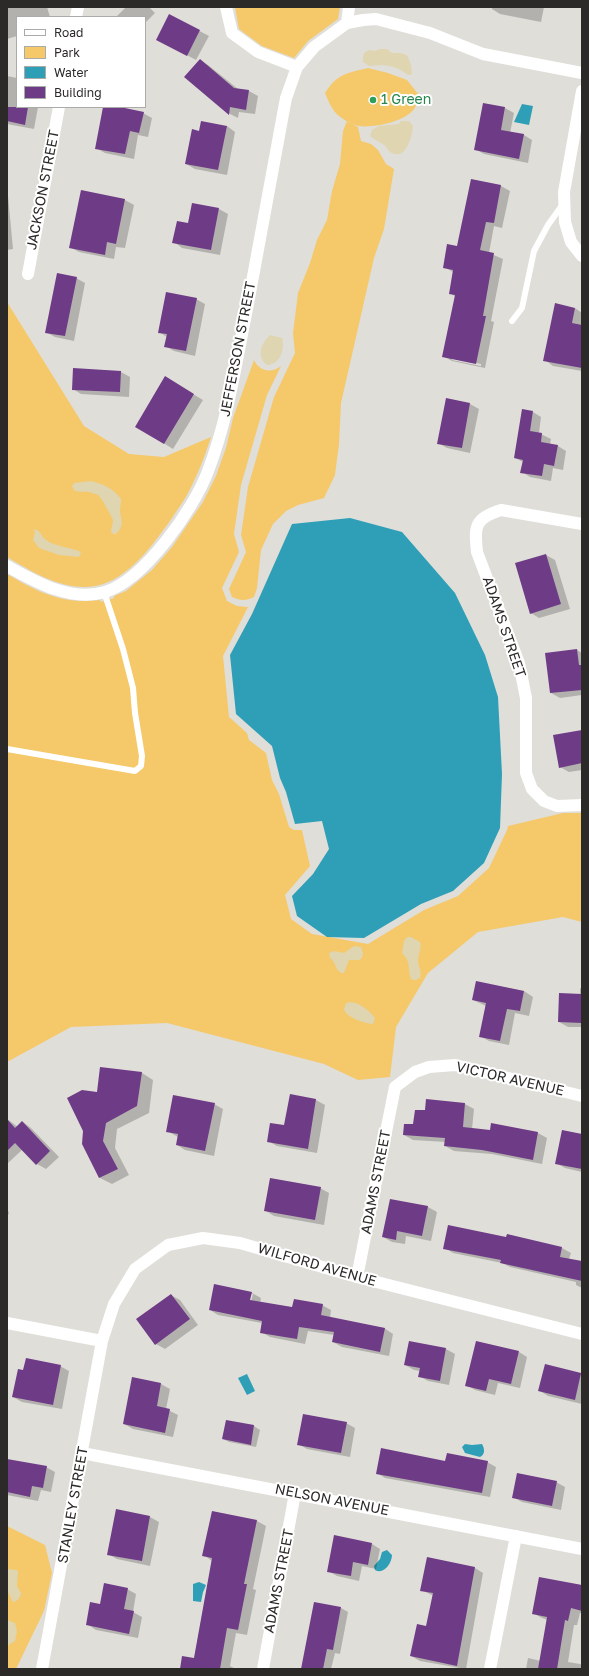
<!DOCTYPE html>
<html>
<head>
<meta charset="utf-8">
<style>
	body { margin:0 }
	#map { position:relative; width:589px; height:1676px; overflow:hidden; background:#e0ded9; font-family:"Golos Text",sans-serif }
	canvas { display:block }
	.frame { position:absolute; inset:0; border:8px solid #2b2a28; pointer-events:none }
	.legend { position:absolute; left:16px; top:16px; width:130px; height:92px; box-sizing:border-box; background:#fff; border:1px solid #aaaaa9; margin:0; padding:5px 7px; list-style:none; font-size:12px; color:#2b2a28 }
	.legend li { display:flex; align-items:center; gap:8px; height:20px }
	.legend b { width:20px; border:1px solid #aaaaa9 }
</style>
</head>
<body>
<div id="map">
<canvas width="589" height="1676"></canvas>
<div class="frame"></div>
<ul class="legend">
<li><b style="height:5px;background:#fff"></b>Road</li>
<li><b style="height:11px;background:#f5c86a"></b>Park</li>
<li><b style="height:11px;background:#2f9fb7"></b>Water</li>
<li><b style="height:11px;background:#6e3b86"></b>Building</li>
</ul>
</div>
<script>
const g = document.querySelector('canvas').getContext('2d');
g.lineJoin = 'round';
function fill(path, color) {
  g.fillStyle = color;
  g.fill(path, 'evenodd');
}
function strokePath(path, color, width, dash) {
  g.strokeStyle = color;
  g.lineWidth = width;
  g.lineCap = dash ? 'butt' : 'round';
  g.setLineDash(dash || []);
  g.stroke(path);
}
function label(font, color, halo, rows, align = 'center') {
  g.font = font + ' "Golos Text",sans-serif';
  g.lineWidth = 4;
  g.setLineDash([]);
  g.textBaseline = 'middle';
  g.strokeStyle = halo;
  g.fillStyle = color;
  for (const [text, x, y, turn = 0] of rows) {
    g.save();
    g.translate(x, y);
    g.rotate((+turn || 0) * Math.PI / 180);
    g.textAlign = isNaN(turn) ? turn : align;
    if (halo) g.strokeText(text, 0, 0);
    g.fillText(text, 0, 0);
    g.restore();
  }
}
fill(new Path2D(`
	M235 7H340L338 19 308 41 294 58 262 46 239 29Z
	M368 68 388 73 407 80 419 95C417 99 417 106 414 109 405 122 373 128 359 126 353 125 344 120 339 116 332 111 328 100 325 93 337 74 347 73 368 68Z
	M347 121 358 127 361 141 371 144 378 150 386 164 394 169 384 229 374 258 341 403 339 444 335 475 324 498 298 505 286 511 273 524 261 550 257 588 254 597C246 601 241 601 232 597L229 589 246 552 241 535 248 487 274 397 295 353 293 333 298 293 310 263 317 240 327 220 332 191 340 164 343 131Z
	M7 302 84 426 129 454 164 457 211 437C205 456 198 474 188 493 184 501 177 510 172 518 152 546 124 587 85 587 56 587 31 571 7 557Z
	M254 360C259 371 271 374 281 366L267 395 241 485 234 534 239 552 222 588 227 601 237 606 248 607 223 656 229 717 247 733 249 740 266 753 272 780 279 794 289 827 294 830H302L310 866 285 895 291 919 312 934 368 944 424 910 458 896 489 868 507 830 508 826 563 813H582V922L563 917 478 932 428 973 396 1027 390 1077 358 1080 324 1064 167 1023 71 1027 7 1062V574C37 592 64 605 100 600L101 602 114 598V596L126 591 152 570 172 547 203 502 216 476 226 448 233 418Z
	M7 1526 45 1545 52 1573 44 1611 16 1669H7Z`), '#f5c86a');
fill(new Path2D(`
	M380 49H387L392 53H400L407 55 411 65 412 74 408 75C396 65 384 64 369 66L363 62C362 53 366 48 375 51Z
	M401 121H409L413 126C412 137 406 162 390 152 387 150 387 146 384 145 379 141 374 140 370 136L372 130 379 126 399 124Z
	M270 335 282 338C285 349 281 364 267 365 256 356 261 344 270 335Z
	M91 481C103 484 113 488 121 499 121 503 120 508 120 512 122 522 124 526 116 534H113L111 532C111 528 113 524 113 520 112 517 101 497 98 495 96 494 92 493 89 492 84 491 79 493 74 490L72 486 74 483Z
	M33 529 37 530C41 532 42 537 45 539 54 547 71 547 81 552L79 557 59 555 39 548 33 540 35 532Z
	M407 937H411L420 942C422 949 418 954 418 962 419 968 422 971 420 978L416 980H412C406 970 413 964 402 953L404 941Z
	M354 946 361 947 363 953 362 958 359 960H349L344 973C335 973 337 963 330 958L329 953 334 951 344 953Z
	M351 1002C360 1003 369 1010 375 1018L373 1024C366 1024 345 1017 344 1009L346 1003Z
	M7 1569 17 1570 18 1572 17 1586 21 1593C20 1598 18 1601 13 1602L7 1590Z
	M7 1620 15 1623 17 1631 15 1641 7 1646Z`), '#dfd5b0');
fill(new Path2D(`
	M522 104 533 106 529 125 514 122Z
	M350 518 402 532 455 593 485 655 498 697 502 774 500 828 484 863 453 891 421 904 364 938 327 937 297 916 292 896 313 874 329 849 322 821 295 824 286 792 280 778 272 746 236 714 230 655 252 614 292 524Z
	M247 1374 255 1391 247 1395 238 1378Z
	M465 1444 472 1445 482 1444C485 1449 485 1455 480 1457L465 1453 462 1447Z
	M387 1550 392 1555C392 1563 384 1575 375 1570L374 1566 380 1559 382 1552Z
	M199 1582 206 1585 204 1590 203 1592 201 1602 193 1601V1584Z`), '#2f9fb7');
fill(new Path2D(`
	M7 7H47L50 17H17V36L7 39Z
	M126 7H149L155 13 145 23V17H116Z
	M492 7H544L541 22 500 14 492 9Z
	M169 15 209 36 196 60 166 44Z
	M200 60 208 65 238 89 249 91 258 96 255 114 239 112 238 118 230 114 185 77Z
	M7 76 17 78V107H38L34 129 7 124Z
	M484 104 505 108 514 113 510 133 524 135 532 140 528 163 484 154 475 149Z
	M104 107H115L143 113 152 118 148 137 138 135 134 159 105 153 96 148Z
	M227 126 235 132 227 175 195 169 186 164 200 132Z
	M472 180 501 186 510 191 502 228 494 226 489 253 503 259 491 321 494 322 485 368 452 361 443 356 456 297 450 293 453 272 444 267 458 247ZM452 358 481 364V366L452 360Z
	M7 185 13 249 7 250Z
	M82 191 125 200 134 205 125 248 116 247 114 259 79 252 70 247Z
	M219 209 228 214 220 255 182 248 174 242 189 224Z
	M76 278 85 283 74 341 55 337 46 332Z
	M196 299 205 304 195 356 174 351 165 346 167 337 159 332Z
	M575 308 582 313V371L553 366 545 360Z
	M121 372 130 377 129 397 81 394 73 389Z
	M166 378 203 400 173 449 136 426Z
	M447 399 470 404 479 409 470 453 447 448 438 443Z
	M533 412 541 417 539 433 551 439 550 444 558 446 566 451 563 470 553 468 551 481 530 477 522 472 523 462 515 458Z
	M546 555 555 560 570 609 539 618 531 613 516 564Z
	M577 650 582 653V695L560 698 551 693Z
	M582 731V770L569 772 560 767Z
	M476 982 524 991 533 997 529 1016 515 1013 509 1045 489 1041 480 1036 486 1006 473 1000Z
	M580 988 582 989V1027H568L559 1022 580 995Z
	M142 1073 153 1080 149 1113 117 1129 115 1148 129 1175 112 1184 100 1178 83 1144 97 1093Z
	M290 1096 316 1100 325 1105 317 1153 277 1146 268 1141 285 1126Z
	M214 1104 223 1109 214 1156 185 1150 177 1145 178 1137 167 1131Z
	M465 1104 474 1109 472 1129 491 1131 492 1124 538 1133 547 1138 542 1164 492 1154 454 1151 445 1146 446 1142 413 1140 404 1135 414 1126Z
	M7 1119 18 1127 23 1122 31 1128 59 1157 46 1169 37 1164 23 1149 7 1164Z
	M582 1135V1172L565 1168 556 1163Z
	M320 1188 329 1193 324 1225 274 1216 266 1211Z
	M391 1200 428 1207 437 1212 431 1241 406 1236 405 1244 392 1242 383 1237Z
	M7 1211 9 1212 7 1219Z
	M507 1236 562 1248 571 1253 569 1259 582 1262V1288L576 1285V1282L510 1267 502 1263 453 1253 445 1248 507 1238Z
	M252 1293 261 1298 260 1303 293 1308 322 1305 331 1310 330 1318 384 1328 393 1334 389 1356 342 1347 333 1342 334 1335 308 1331 305 1344 270 1337 261 1332 262 1323 218 1315 210 1310ZM251 1294H253L250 1305H248Z
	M171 1295 180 1300 198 1325 165 1349 156 1344Z
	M409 1342 446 1349 455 1354 449 1385 428 1381 419 1376 420 1371 414 1370 405 1365Z
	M519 1352 527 1357 520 1388 498 1383 495 1395 475 1390 466 1385Z
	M60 1366 69 1371 62 1409 22 1402 13 1397 24 1372Z
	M581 1373 582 1404 548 1396 540 1391Z
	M133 1378 161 1384 170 1389 166 1409 178 1415 173 1437 133 1429 124 1424Z
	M227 1421 254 1426 260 1430 256 1447 229 1442 223 1439Z
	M346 1423 355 1428 350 1457 307 1449 298 1444Z
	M7 1460 46 1467 55 1472 51 1492 41 1490 38 1501 7 1495Z
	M446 1462H487L496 1467 490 1497 385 1478 377 1473Z
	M556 1482 565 1487 561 1510 522 1502 513 1497Z
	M117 1510 150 1517 159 1522 150 1566 117 1559 108 1554Z
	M213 1512 257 1521 266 1526 253 1589 256 1590 247 1635 236 1633 230 1666 236 1669H181L194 1659 212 1561 204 1555Z
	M372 1544 380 1549 376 1569 362 1566 359 1581 337 1576 328 1571Z
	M475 1568 483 1573 466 1669 420 1661 411 1656 427 1627 434 1596 421 1590Z
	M582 1586V1613H580L577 1625H574L568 1662 580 1664 582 1665V1669H526L528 1658 541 1661 548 1620 542 1618 533 1613Z
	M127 1589 136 1594 133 1612 142 1617 138 1638 96 1630 87 1624 100 1605Z
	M341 1608 348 1612 340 1654 335 1653 331 1669H302Z`), '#0003');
fill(new Path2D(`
	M169 14 200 30 187 56 156 40Z
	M200 59 234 88 249 90 246 110 230 107 229 115 184 77Z
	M483 103 505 107 501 130 524 134 519 159 474 150Z
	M7 107H28L25 125 7 121Z
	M103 107H120L144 112 139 133 130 131 125 154 95 149Z
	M201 121 227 126 218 170 185 164 192 129 199 131Z
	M471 179 501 185 494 223 486 222 480 250 494 253 483 316H486L476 364 442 357 455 295 449 294 453 270 443 268 447 244 457 246Z
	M81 190 125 199 116 244 107 242 105 255 69 248Z
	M192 203 219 208 211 250 172 243 177 221 188 223Z
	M57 273 77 277 65 336 45 333Z
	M166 292 197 298 186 351 164 347 167 334 158 333Z
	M555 303 575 308 572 323 582 325V368L543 361Z
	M73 368 121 371 120 392 72 390Z
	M165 376 194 394 164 444 135 427Z
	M446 398 470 403 462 448 437 444Z
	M522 409 533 411 530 431 542 433 541 442 558 445 554 466 544 464 542 476 520 473 523 460 514 458Z
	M546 554 561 604 530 614 515 563Z
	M577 649 579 665H582V690L550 693 545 653Z
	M582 730V763L559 768 553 735Z
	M476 981 524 991 520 1011 507 1009 500 1041 479 1037 486 1003 472 1000Z
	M559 993 582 994V1023L558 1022Z
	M100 1067 142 1072 137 1106 106 1123 103 1141 118 1169 99 1178 82 1144 83 1131 67 1098 82 1090 97 1092Z
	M290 1094 316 1099 308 1149 267 1142 270 1123 284 1125Z
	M173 1095 215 1103 205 1151 176 1145 178 1134 166 1132Z
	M426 1099 465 1103 463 1127 490 1130 491 1123 538 1132 533 1160 482 1150 444 1146 445 1138 403 1135 404 1124H413L415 1110H425Z
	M7 1119 15 1128 22 1121 50 1151 36 1165 15 1143 7 1151Z
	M562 1130 582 1134V1169L555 1164Z
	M270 1178 321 1187 315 1220 264 1211Z
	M390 1199 428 1206 422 1236 397 1231 396 1240 382 1237Z
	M448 1225 506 1237 507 1234 562 1247 560 1257 582 1261V1281L500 1263 501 1260 443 1249Z
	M214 1284 252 1292 250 1300 292 1307 294 1299 323 1304 321 1315 385 1328 380 1352 332 1342 334 1332 299 1327 297 1339 260 1333 262 1321 209 1310Z
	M171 1294 190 1319 155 1345 136 1319Z
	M409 1341 446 1348 440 1381 418 1377 420 1368 404 1365Z
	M476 1341 519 1351 511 1384 489 1379 486 1391 465 1386Z
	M26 1358 61 1365 53 1405 12 1397 18 1369 23 1370Z
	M545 1364 581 1373 575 1400 538 1391Z
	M132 1377 161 1383 157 1406 170 1409 165 1433 123 1424Z
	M303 1414 347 1422 341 1453 297 1445Z
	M226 1420 254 1425 251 1445 222 1439Z
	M381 1448 445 1461 447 1453 488 1461 482 1493 376 1474Z
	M7 1459 47 1466 43 1488 32 1486 30 1497 7 1492Z
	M517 1473 557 1481 552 1506 512 1498Z
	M116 1509 150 1516 142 1561 107 1555Z
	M212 1511 257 1520 244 1584H247L238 1630 227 1628 220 1669H180L182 1656 194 1658 212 1558 202 1556Z
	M334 1535 372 1543 368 1565 353 1562 351 1576 327 1572Z
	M427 1557 475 1567 457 1666 410 1656 417 1624 426 1626 433 1593 420 1591Z
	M539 1577 582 1585V1611L571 1608 568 1621 565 1620 557 1669H538L547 1617 532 1614Z
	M104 1583 128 1588 124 1609 134 1611 129 1634 86 1625 90 1602 100 1604Z
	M314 1602 341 1607 333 1650 327 1649 323 1669H301Z`), '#6e3b86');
strokePath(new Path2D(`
	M512 321 522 308 534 251 548 225 563 204
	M7 749 135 771 141 766 142 756 135 713 133 688 123 649 104 592`), '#fff', 6);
strokePath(new Path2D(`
	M226 7 232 33 258 52 297 67
	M76 17 78 7
	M347 23 349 7
	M582 91 564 192 565 222 571 242 582 256
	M28 274 59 107
	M582 524 501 510C475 518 474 526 477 552L519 663 526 698V773L532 789 544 801 557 806 582 805
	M7 566C36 582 70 602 105 592 144 580 194 509 208 471 228 419 236 363 247 309 260 239 273 168 286 98L297 67 314 47 347 23 363 20 376 19 430 33 483 54 582 73
	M357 1277 395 1087 415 1072 429 1067 455 1065 582 1096
	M7 1323 102 1341
	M82 1453 582 1549
	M42 1669 102 1341 114 1304 135 1269 168 1245 203 1238 240 1243 357 1277 582 1334
	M263 1669 295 1493
	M490 1669 516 1536`), '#fff', 12);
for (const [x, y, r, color] of [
	[373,100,4,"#2e9e5b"]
]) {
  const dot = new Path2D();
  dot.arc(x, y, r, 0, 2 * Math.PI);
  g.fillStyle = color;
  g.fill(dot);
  strokePath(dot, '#fff', 1.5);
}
label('14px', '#27864d', '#fff', [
	["1 Green",381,100]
], 'left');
label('14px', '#2b2a28', '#fff', [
	["JACKSON STREET",43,190,-79],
	["JEFFERSON STREET",238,349,-79],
	["ADAMS STREET",504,627,71],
	["VICTOR AVENUE",510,1079,13],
	["ADAMS STREET",376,1182,-79],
	["WILFORD AVENUE",317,1265,16],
	["NELSON AVENUE",332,1500,11],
	["STANLEY STREET",73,1505,-80],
	["ADAMS STREET",279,1581,-79]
]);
</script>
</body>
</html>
